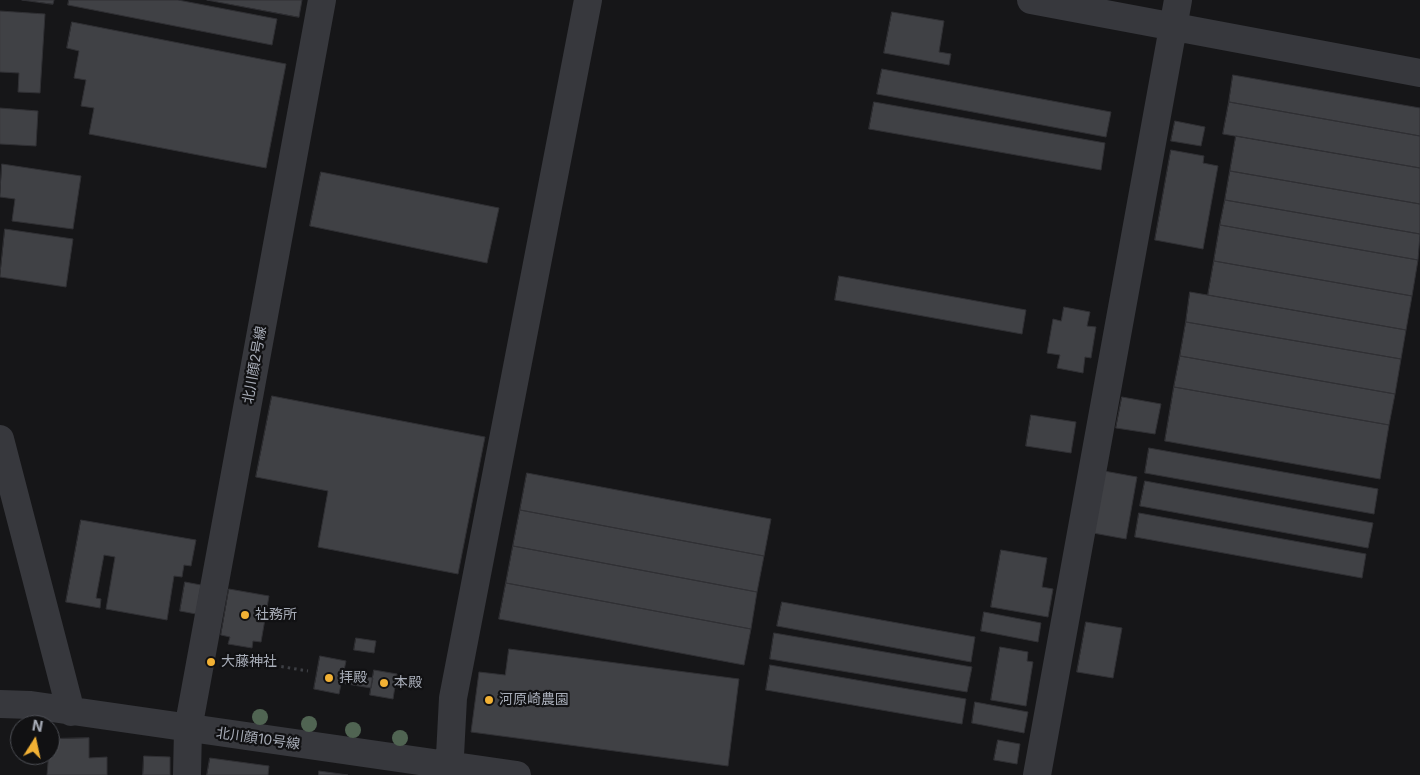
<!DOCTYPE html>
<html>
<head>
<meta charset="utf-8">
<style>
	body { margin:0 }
	#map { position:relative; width:1420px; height:775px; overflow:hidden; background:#161618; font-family:Inter,sans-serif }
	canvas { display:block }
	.north { position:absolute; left:10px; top:715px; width:50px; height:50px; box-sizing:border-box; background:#111113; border:1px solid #4d4f55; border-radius:50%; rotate:10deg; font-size:14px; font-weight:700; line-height:20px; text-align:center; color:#a8adb8 }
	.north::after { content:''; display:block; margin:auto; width:18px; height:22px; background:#f2b134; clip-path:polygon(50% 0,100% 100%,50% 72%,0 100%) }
</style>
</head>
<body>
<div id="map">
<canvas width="1420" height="775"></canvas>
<div class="north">N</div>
</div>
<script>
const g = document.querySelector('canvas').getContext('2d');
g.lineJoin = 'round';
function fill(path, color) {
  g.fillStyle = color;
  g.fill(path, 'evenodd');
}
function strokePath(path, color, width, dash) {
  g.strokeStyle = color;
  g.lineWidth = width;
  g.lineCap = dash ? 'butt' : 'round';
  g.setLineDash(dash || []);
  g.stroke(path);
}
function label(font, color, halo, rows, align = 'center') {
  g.font = font + ' Inter,"Noto Sans JP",sans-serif';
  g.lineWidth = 4.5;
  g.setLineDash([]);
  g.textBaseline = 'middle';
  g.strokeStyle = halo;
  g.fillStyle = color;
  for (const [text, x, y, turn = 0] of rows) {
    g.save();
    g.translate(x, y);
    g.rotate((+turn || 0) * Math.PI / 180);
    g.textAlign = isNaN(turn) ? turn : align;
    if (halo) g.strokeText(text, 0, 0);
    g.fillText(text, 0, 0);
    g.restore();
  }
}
const building = new Path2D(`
	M22 0H54L53 4Z
	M69 0H178L277 19 272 45 68 5Z
	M207 0H302L299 17Z
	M0 11 45 14 40 93 18 92 19 73 0 72Z
	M892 12 944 21 939 52 951 54 949 65 884 53Z
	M72 22 286 64 266 168 89 134 94 108 81 106 86 80 74 78 79 51 67 48Z
	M882 69 1111 112 1106 137 877 94Z
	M1233 75 1420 108V136L1229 102Z
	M874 102 1105 143 1101 170 869 129Z
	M1229 102 1420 136V168L1223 134Z
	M0 108 38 111 36 146 0 144Z
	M1175 121 1205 127 1201 146 1171 141Z
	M1236 136 1420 168V204L1230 171Z
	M1171 150 1204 156 1203 163 1218 166 1203 249 1155 240Z
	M2 164 81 176 73 229 12 221 15 199 0 197Z
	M1230 171 1420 204V234L1225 200Z
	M321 172 499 208 487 263 310 226Z
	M1225 200 1420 234 1418 260 1220 225Z
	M1220 225 1418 260 1412 296 1214 261Z
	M5 229 73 239 66 287 0 277Z
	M1214 261 1412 296 1406 330 1208 295Z
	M839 276 1026 310 1022 334 835 300Z
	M1190 292 1406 330 1401 359 1186 322Z
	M1064 307 1090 312 1087 326 1096 327 1091 358 1085 357 1083 373 1057 368 1060 355 1047 353 1053 319 1061 321Z
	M1186 322 1401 359 1395 394 1180 356Z
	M1180 356 1395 394 1389 425 1174 387Z
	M1174 387 1389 425 1380 479 1165 441Z
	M272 396 485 437 458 574 318 547 328 491 256 477Z
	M1122 397 1161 404 1155 434 1116 428Z
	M1031 415 1076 422 1071 453 1026 446Z
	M1149 448 1378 489 1374 514 1145 473Z
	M1104 471 1137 477 1126 539 1093 533Z
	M527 473 771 519 764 556 520 510Z
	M1145 481 1373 523 1368 548 1140 506Z
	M520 510 764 556 757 592 513 546Z
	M1139 513 1366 554 1362 578 1135 537Z
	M81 520 196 540 191 566 184 565 182 577 174 576 167 620 106 609 115 557 104 555 96 598 101 599 100 608 66 602Z
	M513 546 757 592 751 629 506 583Z
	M1001 550 1047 558 1042 587 1053 589 1048 617 991 607Z
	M185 582 201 585 196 614 180 611Z
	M506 583 751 629 744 665 499 619Z
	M229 589 269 596 261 642 253 641 252 648 228 644 230 637 221 635Z
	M782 602 975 637 971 662 777 626Z
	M984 612 1041 623 1038 642 981 631Z
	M1086 622 1122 628 1113 678 1077 672Z
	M774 633 972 667 967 692 770 659Z
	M356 638 376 641 374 653 354 650Z
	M1000 647 1028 652 1027 661 1033 662 1026 706 991 700Z
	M509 649 739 679 728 766 471 732 479 672 505 675Z
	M320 656 346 661 339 694 314 689Z
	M770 665 966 699 962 724 766 690Z
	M374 670 397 674 393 699 370 695Z
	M343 673 373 678 371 688 341 683Z
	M975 702 1028 712 1024 733 972 723Z
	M89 738V758L107 757V775H47L50 739Z
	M998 740 1020 744 1017 764 994 760Z
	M144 756 170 757V775H143Z
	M210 758 269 766 268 775H207Z
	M319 771 348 775H319Z`);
fill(building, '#404145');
strokePath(building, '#303034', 1);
strokePath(new Path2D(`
	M230 658 308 671`), '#3d3f44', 3, [2.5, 4]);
strokePath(new Path2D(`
	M1031 0 1420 73
	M0 439 71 712
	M0 704 31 705 517 775
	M187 775 188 729 322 0
	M449 775 453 698 588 0
	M1037 775 1178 0`), '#37383d', 28);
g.fillStyle = '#506452';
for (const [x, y] of [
	[260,717],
	[309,724],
	[353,730],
	[400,738]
]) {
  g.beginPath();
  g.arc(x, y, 8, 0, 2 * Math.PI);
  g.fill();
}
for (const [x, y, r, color] of [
	[245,615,5,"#f2b134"],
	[211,662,5,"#f2b134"],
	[329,678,5,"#f2b134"],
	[384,683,5,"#f2b134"],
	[489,700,5,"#f2b134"]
]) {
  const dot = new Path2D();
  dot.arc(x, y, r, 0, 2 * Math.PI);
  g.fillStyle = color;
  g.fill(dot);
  strokePath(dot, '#111113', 2);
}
label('14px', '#a8adb8', '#111113', [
	["北川顔2号線",255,365,-80],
	["北川顔10号線",258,739,8]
]);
label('14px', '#a8adb8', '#111113', [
	["社務所",255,615],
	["大藤神社",221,662],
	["拝殿",339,678],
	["本殿",394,683],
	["河原崎農園",499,700]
], 'left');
</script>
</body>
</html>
